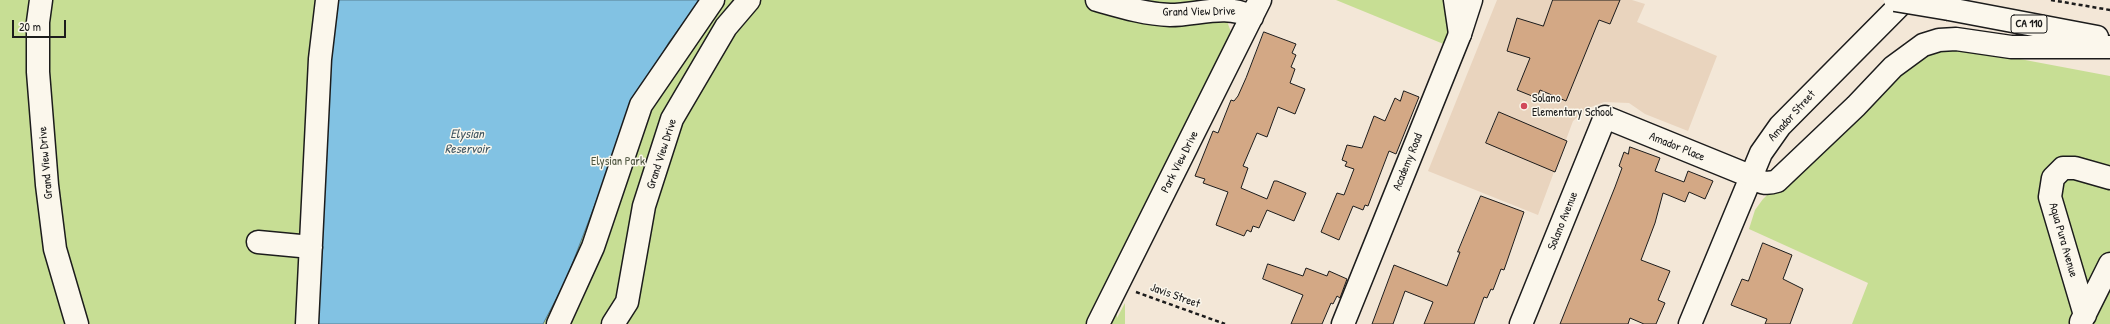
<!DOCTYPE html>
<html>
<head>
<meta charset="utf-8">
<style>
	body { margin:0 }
	#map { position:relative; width:2110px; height:324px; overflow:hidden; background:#f3e7d7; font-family:"Patrick Hand",sans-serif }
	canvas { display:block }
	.scale { position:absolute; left:12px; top:20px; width:54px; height:18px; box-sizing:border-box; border:2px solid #1c1c1c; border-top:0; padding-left:5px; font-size:12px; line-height:14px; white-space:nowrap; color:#1c1c1c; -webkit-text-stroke:3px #fbf7ec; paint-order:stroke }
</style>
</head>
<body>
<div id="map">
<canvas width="2110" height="324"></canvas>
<div class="scale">20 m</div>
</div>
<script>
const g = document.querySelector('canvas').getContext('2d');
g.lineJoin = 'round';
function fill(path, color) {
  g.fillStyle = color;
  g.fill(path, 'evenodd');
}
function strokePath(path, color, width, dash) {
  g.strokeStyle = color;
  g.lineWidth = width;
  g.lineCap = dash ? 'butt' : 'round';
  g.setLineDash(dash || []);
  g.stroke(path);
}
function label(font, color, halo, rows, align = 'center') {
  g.font = font + ' "Patrick Hand",sans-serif';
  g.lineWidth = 3;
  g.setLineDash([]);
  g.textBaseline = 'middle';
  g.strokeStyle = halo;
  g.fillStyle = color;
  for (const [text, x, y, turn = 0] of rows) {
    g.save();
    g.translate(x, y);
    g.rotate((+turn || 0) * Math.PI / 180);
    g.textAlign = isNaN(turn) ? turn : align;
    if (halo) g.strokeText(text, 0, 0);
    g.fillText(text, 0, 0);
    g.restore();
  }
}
fill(new Path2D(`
	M1497 0H1632L1645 4 1637 22 1717 56 1688 131 1645 114 1629 103 1604 102 1586 109 1573 121 1538 215 1428 171Z`), '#e9d4be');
fill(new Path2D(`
	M0 0H1235L1228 24 1231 32 1116 276 1117 318 1125 303V324H0Z
	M1336 0H1444C1450 12 1447 31 1446 45Z
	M1972 50 2110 76V324H1852L1868 283 1749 229 1755 210 1763 199 1894 72 1933 51Z`), '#c7de94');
const water = new Path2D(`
	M335 0H700L669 42 635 100 566 280 543 324H315L330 53Z`);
fill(water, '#82c2e3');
strokePath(water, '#598093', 1);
const building = new Path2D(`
	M1553 0H1620L1610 24 1599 20 1566 101 1540 90 1537 98 1517 90 1530 58 1507 51 1517 18 1543 26Z
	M1264 32 1296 44 1292 53 1296 55 1291 67 1295 69 1290 83 1305 89 1295 114 1278 107 1267 137 1257 133 1243 166 1248 168 1241 188 1267 199 1274 181H1277L1306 193 1294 221 1267 210 1259 228 1253 226 1251 232 1247 230 1244 236 1216 225 1228 192 1203 183 1205 179 1195 176 1213 131 1218 133 1231 100 1234 101 1238 96 1246 78Z
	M1404 91 1419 97 1396 154 1389 151 1368 206 1365 205 1363 210 1353 206 1339 240 1321 232 1337 193 1344 195 1354 169 1345 166 1347 162 1342 160 1347 145 1362 148 1374 116 1385 121 1395 98 1400 101Z
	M1499 112 1567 141 1555 172 1486 143Z
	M1630 147 1660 158 1655 171 1684 182 1688 171 1713 181 1705 199 1689 192 1685 202 1663 193 1655 223 1641 260 1670 271 1658 300 1665 303 1656 324H1644L1630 318 1628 324H1560L1615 187 1622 168 1619 166 1624 152 1628 154Z
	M1481 196 1524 212 1504 270 1501 269 1493 290 1491 289 1487 298 1484 297 1474 324H1424L1433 302 1405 291 1393 324H1372L1394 265 1447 286 1460 252H1458Z
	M1763 243 1792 255 1783 279 1803 289 1790 324H1765L1767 319 1731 305 1742 279 1748 281Z
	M1268 264 1303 276 1306 268 1327 276 1329 271 1347 279 1340 298 1337 296 1333 304 1331 303 1322 324H1291L1303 295 1263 279Z`);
fill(building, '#d3a885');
strokePath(building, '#1c1c1c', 1);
const minor = new Path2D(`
	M41 0 38 22V72L47 185 55 249 77 324
	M1097 0C1122 7 1145 14 1170 15 1198 15 1226 3 1252 17
	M258 242 311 247
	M2085 315 2050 197 2053 178 2063 168H2075L2110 178
	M2081 322 2110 264
	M307 324 320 59 327 0
	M558 324 593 247 641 105 713 0
	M613 324 627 302 644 206 672 119 726 27 749 0
	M1098 324 1260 0
	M1343 324 1460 34 1471 0
	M1521 324 1605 117 1750 176`);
const major = new Path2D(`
	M1690 324 1761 153 1780 126 1905 0`);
const highway = new Path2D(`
	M1455 0 1460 34
	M1949 9 2097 37
	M1750 176C1760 182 1765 185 1777 181L1856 106 1893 67 1923 45 1939 40 1956 39 2011 47H2110`);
strokePath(minor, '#1c1c1c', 25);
strokePath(major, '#1c1c1c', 25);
strokePath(highway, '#1c1c1c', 25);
strokePath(new Path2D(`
	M2051 0 2110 10
	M1136 292 1225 324`), '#1c1c1c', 2.5, [4, 3]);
strokePath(minor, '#fbf7ec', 22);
strokePath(major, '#fbf7ec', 22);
strokePath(highway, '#fbf7ec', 22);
const highwayBridge = new Path2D(`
	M1895 0 1949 9`);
strokePath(highwayBridge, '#1c1c1c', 25, []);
strokePath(highwayBridge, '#fbf7ec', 22);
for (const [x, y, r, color] of [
	[1524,106,4,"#d1495b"]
]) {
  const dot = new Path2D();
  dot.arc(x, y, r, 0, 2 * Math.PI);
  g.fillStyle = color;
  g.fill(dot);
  strokePath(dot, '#fbf7ec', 1.5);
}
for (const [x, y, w] of [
	[2029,24,36]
]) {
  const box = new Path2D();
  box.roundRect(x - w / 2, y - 9, w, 18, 3);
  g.fillStyle = '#fbf7ec';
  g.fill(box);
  strokePath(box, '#1c1c1c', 1);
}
label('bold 11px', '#1c1c1c', null, [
	["CA 110",2029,24]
]);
label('12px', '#1c1c1c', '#fbf7ec', [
	["Grand View Drive",1199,12,-1],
	["Amador Street",1792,116,-48],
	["Amador Place",1677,147,22],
	["Grand View Drive",662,154,-72],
	["Park View Drive",1180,162,-63],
	["Academy Road",1408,162,-68],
	["Grand View Drive",46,163,-95],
	["Solano Avenue",1563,221,-68],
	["Aqua Pura Avenue",2063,240,74],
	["Javis Street",1175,296,20]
]);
label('12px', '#1c1c1c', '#fbf7ec', [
	["Solano",1532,99],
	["Elementary School",1532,113]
], 'left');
label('12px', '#4f5640', '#fbf7ec', [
	["Elysian Park",618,162]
]);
label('italic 13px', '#405662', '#fbf7ec', [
	["Elysian",467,135],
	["Reservoir",467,150]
]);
</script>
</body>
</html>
